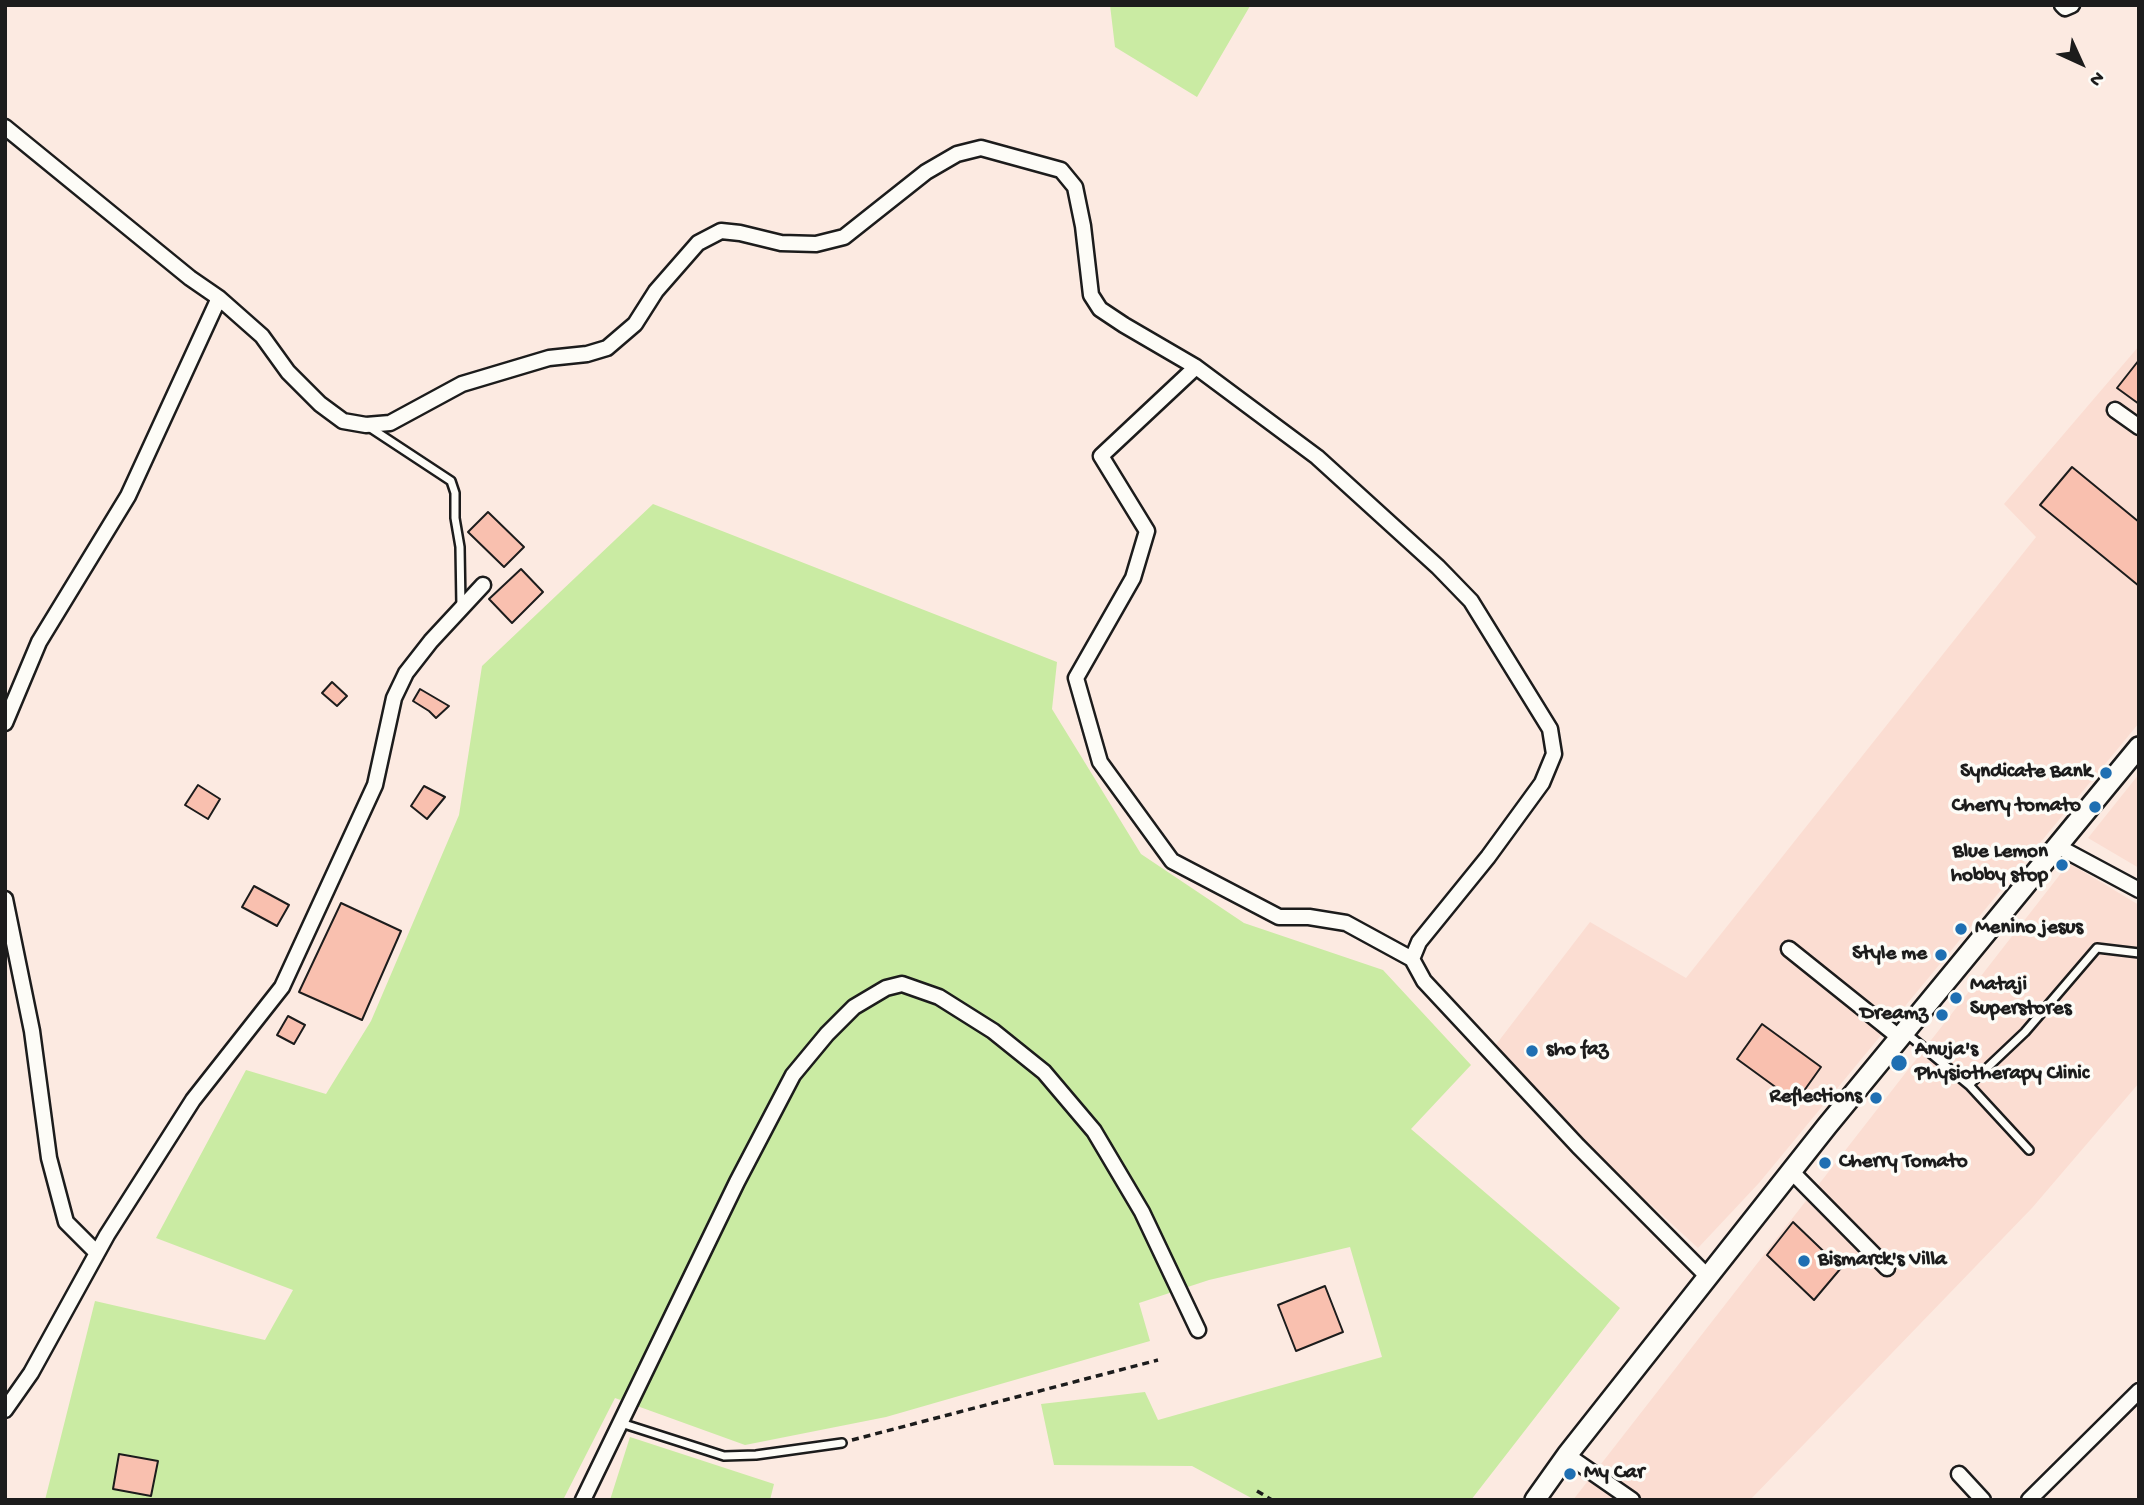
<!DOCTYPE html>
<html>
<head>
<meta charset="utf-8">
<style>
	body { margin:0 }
	#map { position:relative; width:2144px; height:1505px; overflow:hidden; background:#fceae1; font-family:"Gochi Hand",sans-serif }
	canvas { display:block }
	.frame { position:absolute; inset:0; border:7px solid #1c1c1c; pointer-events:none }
	.north { position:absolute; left:2046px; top:28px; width:70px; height:70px; -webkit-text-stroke:5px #fdfcf7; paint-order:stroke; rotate:135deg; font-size:19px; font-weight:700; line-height:28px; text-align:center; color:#1c1c1c }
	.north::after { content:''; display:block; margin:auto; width:24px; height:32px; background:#1c1c1c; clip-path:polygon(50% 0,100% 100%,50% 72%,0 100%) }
</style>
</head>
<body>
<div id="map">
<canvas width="2144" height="1505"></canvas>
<div class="frame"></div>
<div class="north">N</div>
</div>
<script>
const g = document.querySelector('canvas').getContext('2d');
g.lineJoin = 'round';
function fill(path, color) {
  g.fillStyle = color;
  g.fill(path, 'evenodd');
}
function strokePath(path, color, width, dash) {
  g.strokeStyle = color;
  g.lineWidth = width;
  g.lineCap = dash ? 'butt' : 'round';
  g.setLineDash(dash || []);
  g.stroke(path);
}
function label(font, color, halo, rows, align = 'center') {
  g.font = font + ' "Gochi Hand",sans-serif';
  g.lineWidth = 7;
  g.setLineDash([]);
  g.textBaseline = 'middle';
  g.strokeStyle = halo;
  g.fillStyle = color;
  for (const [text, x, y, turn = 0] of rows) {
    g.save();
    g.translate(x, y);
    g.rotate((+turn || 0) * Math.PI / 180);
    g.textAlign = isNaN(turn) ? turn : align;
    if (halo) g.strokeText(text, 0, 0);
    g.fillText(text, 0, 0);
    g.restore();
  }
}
fill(new Path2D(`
	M2139 346V723L1759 1183 1698 1248 1488 1055 1590 922 1686 978 2036 537 2004 504Z
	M2139 774V868L2088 838Z
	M2069 863 2139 905V1083L2032 1208 1750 1500H1573Z`), '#fbddd2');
fill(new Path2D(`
	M1110 5H1250V6L1197 97 1115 47Z
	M653 504 1057 662 1052 709 1141 854 1244 923 1383 970 1471 1065 1411 1129 1620 1308 1471 1500H1255L1192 1466 1054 1465 1041 1404 1145 1392 1158 1420 1382 1357 1350 1247 1209 1280 1139 1303 1150 1341 886 1417 745 1445 615 1398 563 1500H45L95 1301 265 1340 293 1290 156 1238 246 1070 326 1094 371 1021 459 815 482 666Z
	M630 1437 774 1484 770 1500H610Z`), '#caeba3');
const building = new Path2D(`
	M2139 360V404L2117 388Z
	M2072 467 2139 522V586L2040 505Z
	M488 512 524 547 504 567 468 532Z
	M521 569 543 592 512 623 489 599Z
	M332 682 347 696 337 706 322 693Z
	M420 689 449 706 436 718 429 711 413 701Z
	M198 785 220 799 208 819 185 805Z
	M424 786 445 797 427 819 411 806Z
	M254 886 289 905 277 926 242 907Z
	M341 903 401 931 362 1020 299 992Z
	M288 1016 305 1025 294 1044 277 1035Z
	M1762 1024 1821 1067 1796 1102 1737 1059Z
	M1793 1222 1841 1268 1814 1300 1767 1255Z
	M1325 1286 1343 1332 1296 1351 1278 1305Z
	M119 1454 158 1461 151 1496 113 1489Z`);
fill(building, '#f9c0af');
strokePath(building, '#1c1c1c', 2);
const lane = new Path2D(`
	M369 427 451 481 455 493V518L460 547 461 607
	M1906 1033 1969 1085 2025 1032 2097 948 2139 953
	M1969 1085 2029 1150
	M621 1423 724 1456 756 1455 842 1443`);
const street = new Path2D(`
	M2062 5 2065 8 2072 5
	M5 127 190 278 219 298 262 336 288 372 320 404 343 421 366 425 390 423 462 384 549 358 587 354 607 348 635 324 656 291 698 243 721 231 740 233 781 243 816 244 844 237 926 172 957 154 981 148 1061 170 1075 187 1083 226 1091 295 1100 309 1124 325 1196 367 1317 457 1438 567 1471 601 1550 729 1554 754 1542 783 1488 857 1419 942 1412 959 1424 981 1578 1146 1708 1277
	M1196 367 1101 456 1147 531 1133 578 1076 678 1100 762 1172 861 1279 917H1309L1346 923 1412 959
	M2115 410 2139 427
	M5 723 39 642 128 496 219 298
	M2057 846 2139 890
	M5 899 32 1031 49 1158 66 1222 97 1253
	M1789 949 1900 1038
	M1791 1171 1887 1268
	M5 1410 31 1373 107 1235 193 1100 282 987 375 785 394 698 406 673 431 641 483 585
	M1567 1455 1632 1500
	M1959 1474 1983 1500
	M583 1500 737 1182 793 1075 827 1034 854 1007 886 988 902 984 939 997 993 1031 1044 1072 1094 1131 1142 1212 1198 1330
	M2029 1500 2139 1391`);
const secondary = new Path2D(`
	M1535 1500 1567 1455 1827 1126 2139 747`);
strokePath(lane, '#1c1c1c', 12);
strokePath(street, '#1c1c1c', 19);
strokePath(secondary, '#1c1c1c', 24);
strokePath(new Path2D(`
	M852 1440 1158 1360
	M1257 1491 1272 1500`), '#1c1c1c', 3.5, [7, 5]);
strokePath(lane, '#fdfcf7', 7);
strokePath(street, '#fdfcf7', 14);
strokePath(secondary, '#fdfcf7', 19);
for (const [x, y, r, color] of [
	[2106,773,7,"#1f6fb2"],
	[2095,807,7,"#1f6fb2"],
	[2062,865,7,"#1f6fb2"],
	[1961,929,7,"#1f6fb2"],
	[1941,955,7,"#1f6fb2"],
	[1956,998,7,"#1f6fb2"],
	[1942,1015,7,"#1f6fb2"],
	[1532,1051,7,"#1f6fb2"],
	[1899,1063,9,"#1f6fb2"],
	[1876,1098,7,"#1f6fb2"],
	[1825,1163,7,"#1f6fb2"],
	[1804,1261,7,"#1f6fb2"],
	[1570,1474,7,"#1f6fb2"]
]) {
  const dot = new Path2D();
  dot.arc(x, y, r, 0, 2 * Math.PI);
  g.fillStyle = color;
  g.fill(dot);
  strokePath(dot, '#fdfcf7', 2.5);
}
label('bold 21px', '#1c1c1c', '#fdfcf7', [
	["Syndicate Bank",2092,773,"right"],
	["Cherry tomato",2081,807,"right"],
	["Blue Lemon",2048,853,"right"],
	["hobby stop",2048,877,"right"],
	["Menino jesus",1975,929],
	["Style me",1927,955,"right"],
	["Mataji",1970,986],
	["Superstores",1970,1010],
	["Dreamz",1928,1015,"right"],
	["sho faz",1546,1051],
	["Anuja's",1915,1051],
	["Physiotherapy Clinic",1915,1075],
	["Reflections",1862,1098,"right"],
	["Cherry Tomato",1839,1163],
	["Bismarck's Villa",1818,1261],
	["My Car",1584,1474]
], 'left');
</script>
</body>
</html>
